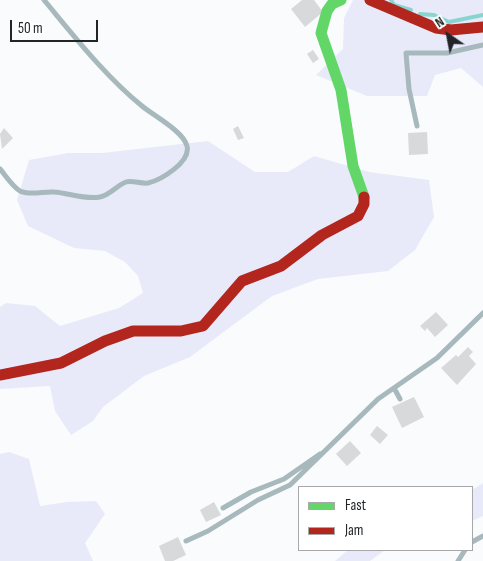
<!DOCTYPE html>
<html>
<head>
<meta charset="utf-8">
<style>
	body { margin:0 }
	#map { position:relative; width:483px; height:561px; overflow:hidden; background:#f9fbfd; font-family:"Sofia Sans Condensed",sans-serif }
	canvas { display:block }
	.legend { position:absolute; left:298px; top:486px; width:175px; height:65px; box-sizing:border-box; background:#fff; border:1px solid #a7a8a9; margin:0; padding:6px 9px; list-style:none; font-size:15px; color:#222528 }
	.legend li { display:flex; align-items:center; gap:10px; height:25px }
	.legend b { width:25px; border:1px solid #a7a8a9 }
	.north { position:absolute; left:423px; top:10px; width:50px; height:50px; -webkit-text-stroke:4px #fff; paint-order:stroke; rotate:327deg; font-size:14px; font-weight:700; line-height:20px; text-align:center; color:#222528 }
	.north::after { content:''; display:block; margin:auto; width:18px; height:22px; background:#222528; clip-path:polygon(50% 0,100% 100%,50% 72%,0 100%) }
	.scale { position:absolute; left:10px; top:20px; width:88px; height:22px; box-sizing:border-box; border:2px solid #222528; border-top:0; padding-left:6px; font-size:15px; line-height:18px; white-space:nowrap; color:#222528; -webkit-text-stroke:4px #fff; paint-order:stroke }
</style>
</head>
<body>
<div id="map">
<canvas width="483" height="561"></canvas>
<ul class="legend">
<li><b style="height:6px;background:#63d668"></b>Fast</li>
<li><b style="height:6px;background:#b3261e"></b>Jam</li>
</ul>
<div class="north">N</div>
<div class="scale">50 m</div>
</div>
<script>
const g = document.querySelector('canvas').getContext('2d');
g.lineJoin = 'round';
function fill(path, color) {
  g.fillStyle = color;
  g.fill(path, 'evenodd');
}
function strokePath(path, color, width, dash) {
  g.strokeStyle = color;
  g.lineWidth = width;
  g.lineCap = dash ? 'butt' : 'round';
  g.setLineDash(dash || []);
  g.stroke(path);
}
fill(new Path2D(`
	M353 0H483V87L461 68 435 75 427 96H367L316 75 343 49 344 18Z
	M208 141 255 172H288L314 156 369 172 429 180 434 217 415 250 388 271 318 279 272 296 190 357 144 376 103 407 93 421 71 435 55 411 50 386 0 389V307L6 303 35 306 60 326 119 308 143 293 138 276 125 262 105 251 74 248 28 226 17 200 29 160 68 153H102Z
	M9 452 29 459 40 506 67 502 96 501 105 514 85 543 93 561H0V454Z
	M483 483V516L472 521V490Z
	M348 550H385L370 561H335Z`), '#e9eaf9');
strokePath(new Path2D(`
	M391 0 394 5 411 10
	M420 14 434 15 449 22 483 15`), '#88d5d0', 4);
fill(new Path2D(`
	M302 0H314L323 12 305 27 291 9Z
	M313 50 319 59 313 63 307 54Z
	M238 126 244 138 238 140 233 129Z
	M4 128 13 138 2 149 0 134Z
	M427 132 428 154 409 155 408 133Z
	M436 312 448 325 435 337 427 328 425 331 420 326Z
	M468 347 473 352 469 356 476 364 457 385 441 368 456 355 458 357Z
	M414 397 424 417 402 428 392 407Z
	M377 426 388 435 380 444 370 435Z
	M350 441 361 453 347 466 336 454Z
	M214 502 221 515 206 522 200 510Z
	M178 537 186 555 173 561H165L159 546Z`), '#d7d9db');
strokePath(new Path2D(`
	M417 126 409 89 406 53H447L483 45
	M0 169C6 176 12 186 20 191 29 196 45 191 54 192 69 193 85 200 100 197 110 195 116 186 126 182 132 180 141 184 148 183 161 180 191 162 187 146 183 131 154 116 142 106 106 77 74 36 44 0
	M394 388 400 399
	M223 508 251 492 284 479 320 454
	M186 541 208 531 258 500 290 485 378 399 437 358 483 313
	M472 542 483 536
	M458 561 465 550`), '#a7b9bd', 5);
strokePath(new Path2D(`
	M341 0 332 4 327 11 321 33 341 90 353 166 364 197`), '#63d668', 11);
strokePath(new Path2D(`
	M370 0 436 28 451 30 483 27
	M0 375 61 363 105 341 133 331H181L203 326 242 281 281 266 322 235 358 216 364 204V197`), '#b3261e', 11);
</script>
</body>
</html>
